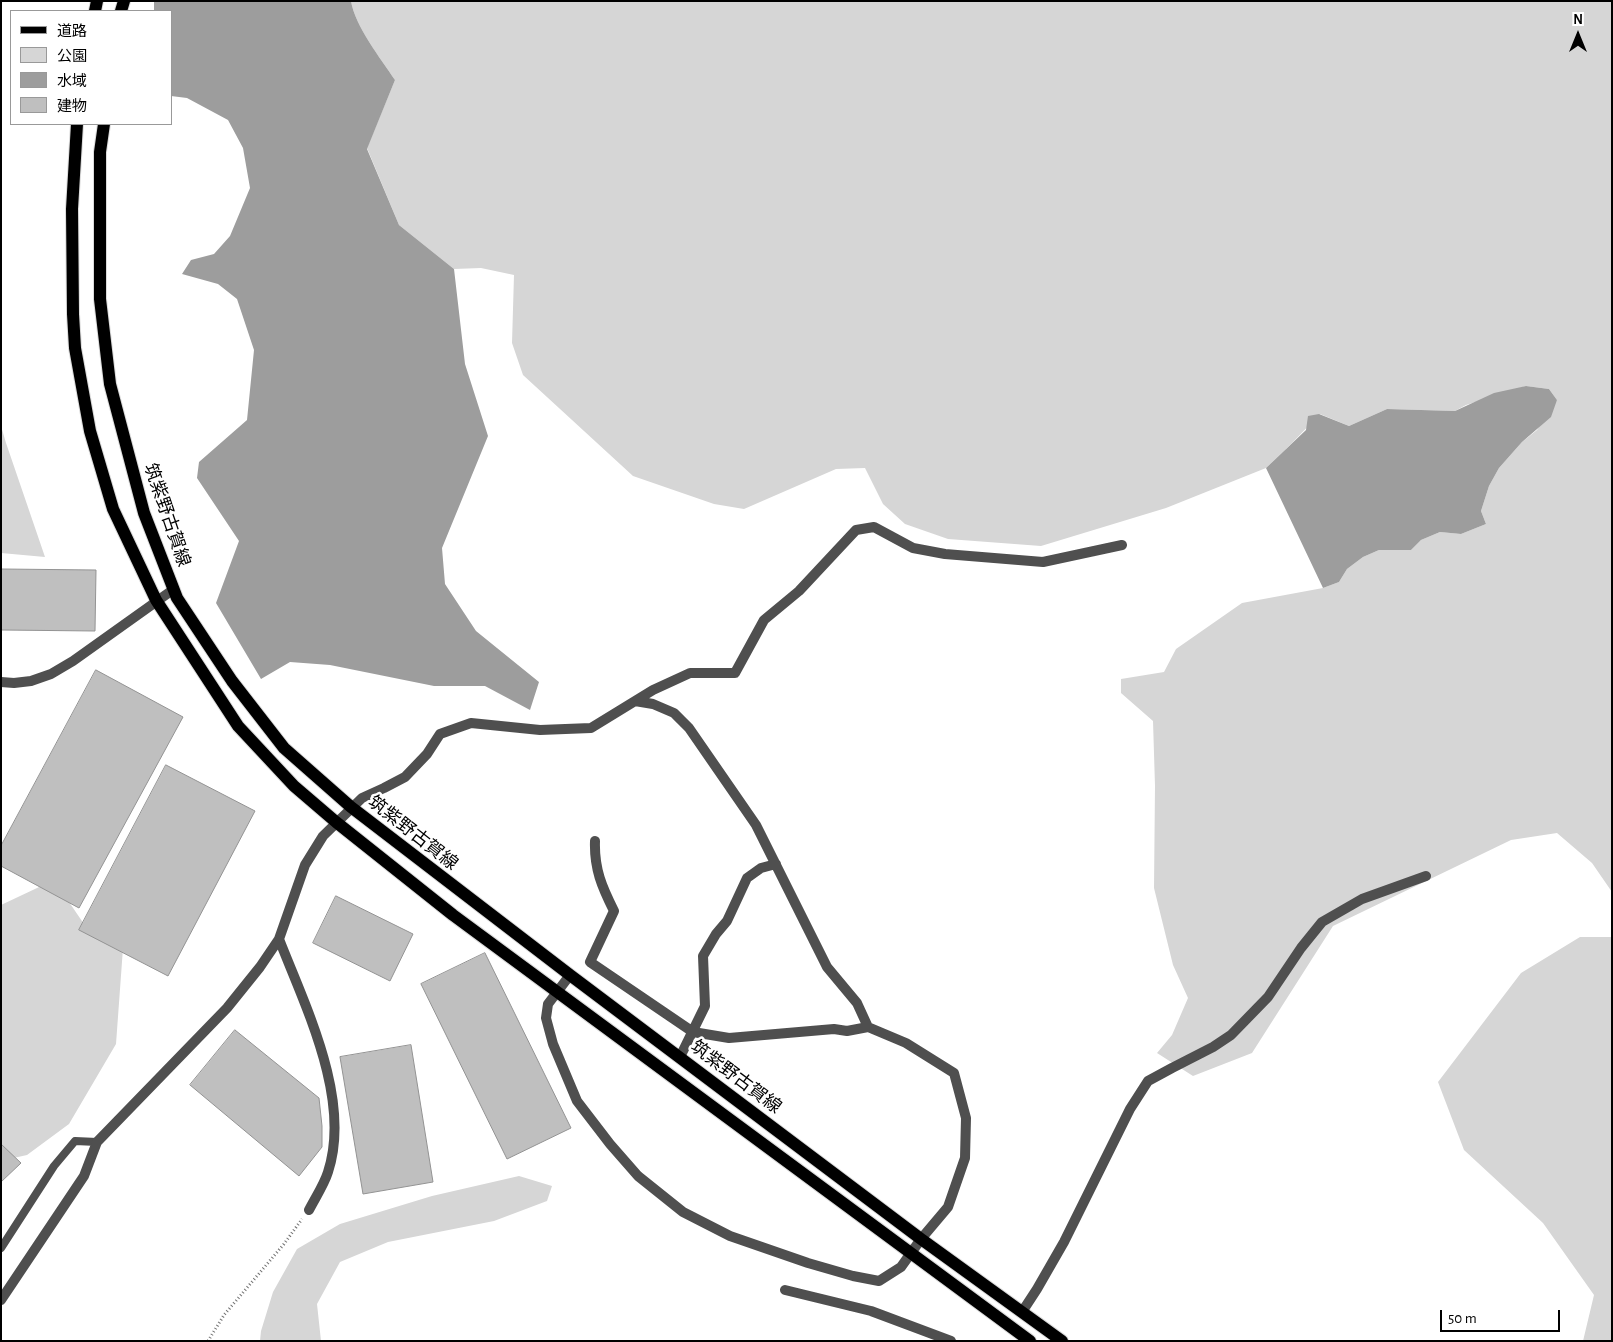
<!DOCTYPE html>
<html>
<head>
<meta charset="utf-8">
<style>
	body { margin:0 }
	#map { position:relative; width:1613px; height:1342px; overflow:hidden; background:#fff; font-family:"Alegreya Sans","Noto Sans JP",sans-serif }
	canvas { display:block }
	.frame { position:absolute; inset:0; border:2px solid #000; pointer-events:none }
	.legend { position:absolute; left:10px; top:10px; width:162px; height:115px; box-sizing:border-box; background:#fff; border:1px solid #999; margin:0; padding:6px 9px; list-style:none; font-size:15px; color:#000 }
	.legend li { display:flex; align-items:center; gap:10px; height:25px }
	.legend b { width:25px; border:1px solid #999 }
	.north { position:absolute; left:1553px; top:10px; width:50px; height:50px; -webkit-text-stroke:4px #fff; paint-order:stroke; rotate:0deg; font-size:14px; font-weight:700; line-height:20px; text-align:center; color:#000 }
	.north::after { content:''; display:block; margin:auto; width:18px; height:22px; background:#000; clip-path:polygon(50% 0,100% 100%,50% 72%,0 100%) }
	.scale { position:absolute; left:1440px; top:1310px; width:120px; height:22px; box-sizing:border-box; border:2px solid #000; border-top:0; padding-left:6px; font-size:15px; line-height:18px; white-space:nowrap; color:#000; -webkit-text-stroke:4px #fff; paint-order:stroke }
</style>
</head>
<body>
<div id="map">
<canvas width="1613" height="1342"></canvas>
<div class="frame"></div>
<ul class="legend">
<li><b style="height:6px;background:#000"></b>道路</li>
<li><b style="height:14px;background:#d6d6d6"></b>公園</li>
<li><b style="height:14px;background:#9d9d9d"></b>水域</li>
<li><b style="height:14px;background:#bfbfbf"></b>建物</li>
</ul>
<div class="north">N</div>
<div class="scale">50 m</div>
</div>
<script>
const g = document.querySelector('canvas').getContext('2d');
g.lineJoin = 'round';
function fill(path, color) {
  g.fillStyle = color;
  g.fill(path, 'evenodd');
}
function strokePath(path, color, width, dash) {
  g.strokeStyle = color;
  g.lineWidth = width;
  g.lineCap = dash ? 'butt' : 'round';
  g.setLineDash(dash || []);
  g.stroke(path);
}
function label(font, color, halo, rows, align = 'center') {
  g.font = font + ' "Alegreya Sans","Noto Sans JP",sans-serif';
  g.lineWidth = 5;
  g.setLineDash([]);
  g.textBaseline = 'middle';
  g.strokeStyle = halo;
  g.fillStyle = color;
  for (const [text, x, y, turn = 0] of rows) {
    g.save();
    g.translate(x, y);
    g.rotate((+turn || 0) * Math.PI / 180);
    g.textAlign = isNaN(turn) ? turn : align;
    if (halo) g.strokeText(text, 0, 0);
    g.fillText(text, 0, 0);
    g.restore();
  }
}
fill(new Path2D(`
	M351 1H1612V892L1592 863 1557 833 1511 840 1333 926 1252 1053 1193 1076 1157 1053 1172 1035 1188 998 1173 965 1154 888 1155 786 1153 721 1121 693V679L1164 672 1176 649 1242 603 1323 588 1339 582 1347 569 1363 557 1379 550H1411L1421 540 1440 532 1461 534 1486 524 1481 511 1489 486 1499 468 1522 442 1537 430 1557 400 1549 389 1526 386 1466 405 1455 411 1387 409 1349 426 1320 414 1292 443 1266 468 1166 508 1041 546 948 539 905 524 883 504 865 468 836 469 744 509 714 504 633 476 523 375 512 343 514 275 481 268 454 269 399 225 367 148 395 80C381 59 355 26 351 1Z
	M1 426 6 443 45 557 1 553Z
	M54 880 86 927 123 948 116 1044 69 1124 27 1155 9 1159H1V905Z
	M1580 937H1612V1341H1583L1594 1295 1543 1223 1464 1150 1438 1082 1521 973Z
	M519 1176 552 1186 547 1201 494 1221 388 1242 340 1262 317 1304 321 1341H260L261 1331 273 1292 297 1249 340 1224 432 1196Z`), '#d6d6d6');
fill(new Path2D(`
	M154 1H351C355 26 381 59 395 80L367 149 399 225 454 269 465 364 488 436 442 548 445 584 476 631 539 682 530 710 485 686H434L330 665 290 662 261 679 216 603 239 541 197 478 199 462 247 420 254 350 237 299 218 284 182 274 191 260 214 254 230 236 250 188 243 148 228 120 187 98 171 96V11H154Z
	M1526 386 1549 389 1557 400 1551 417 1522 442 1499 468 1489 486 1481 511 1486 524 1461 534 1440 532 1421 540 1411 550H1379L1363 557 1347 569 1339 582 1323 588 1266 468 1306 430 1308 416 1319 414 1349 426 1387 409 1455 411 1494 393Z`), '#9d9d9d');
const building = new Path2D(`
	M1 569 96 570 95 631 1 630Z
	M96 670 183 717 79 908 1 866V846Z
	M166 765 255 811 168 976 79 930Z
	M336 896 413 934 390 981 313 943Z
	M485 953 571 1128 507 1159 421 984Z
	M235 1030 319 1098 322 1126V1147L299 1176 190 1085Z
	M411 1045 433 1182 363 1194 340 1057Z
	M1 1144 21 1163 1 1182Z`);
fill(building, '#bfbfbf');
strokePath(building, '#939393', 1);
const primary = new Path2D(`
	M95 11 97 1
	M121 11 124 1
	M77 124 72 209 73 314 75 348 90 431 113 509 156 600 238 726 294 786 336 822 453 915 1030 1341
	M104 124 100 152V299L110 384 144 513 177 598 232 681 284 748 351 807 570 975 921 1239 1062 1341`);
strokePath(primary, '#dbdbdb', 14);
strokePath(new Path2D(`
	M208 1341 224 1315 284 1244 302 1219`), '#717171', 3, [1, 2.5]);
strokePath(new Path2D(`
	M1 1248 54 1166 75 1141 97 1142`), '#4f4f4f', 8);
strokePath(new Path2D(`
	M1 682 14 683 31 681 51 674 73 661 174 589
	M635 701 653 704 674 713 689 728 756 825 827 967 857 1003 868 1027
	M279 939C305 1006 352 1099 328 1172 324 1185 315 1198 309 1210
	M570 975 548 1004 546 1018 553 1044 577 1101 610 1144 638 1176 683 1212 730 1236 808 1263 853 1276 879 1281 901 1267 921 1239 948 1207 965 1158 966 1118 954 1073 906 1043 868 1027 847 1031 834 1029 729 1038 693 1032 590 962 614 911C602 887 594 869 595 841
	M680 1057 705 1006 703 956 716 934 727 921 747 878 761 868 776 864
	M785 1290 871 1311 951 1341
	M1 1300 84 1176 97 1142 227 1008 260 967 279 939 305 865 323 836 362 798 384 788 405 777 427 754 440 734 471 723 540 730 591 728 653 690 690 673H735L764 620 799 591 856 530 874 527 913 548 945 554 1043 562 1122 545
	M1022 1312 1037 1289 1064 1242 1130 1109 1148 1081 1172 1068 1213 1047 1231 1035 1268 997 1301 948 1322 922 1362 899 1426 876`), '#4f4f4f', 10);
strokePath(primary, '#000', 12);
label('18px', '#000', '#fff', [
	["筑紫野古賀線",167,515,71],
	["筑紫野古賀線",413,833,38],
	["筑紫野古賀線",736,1077,37]
]);
</script>
</body>
</html>
